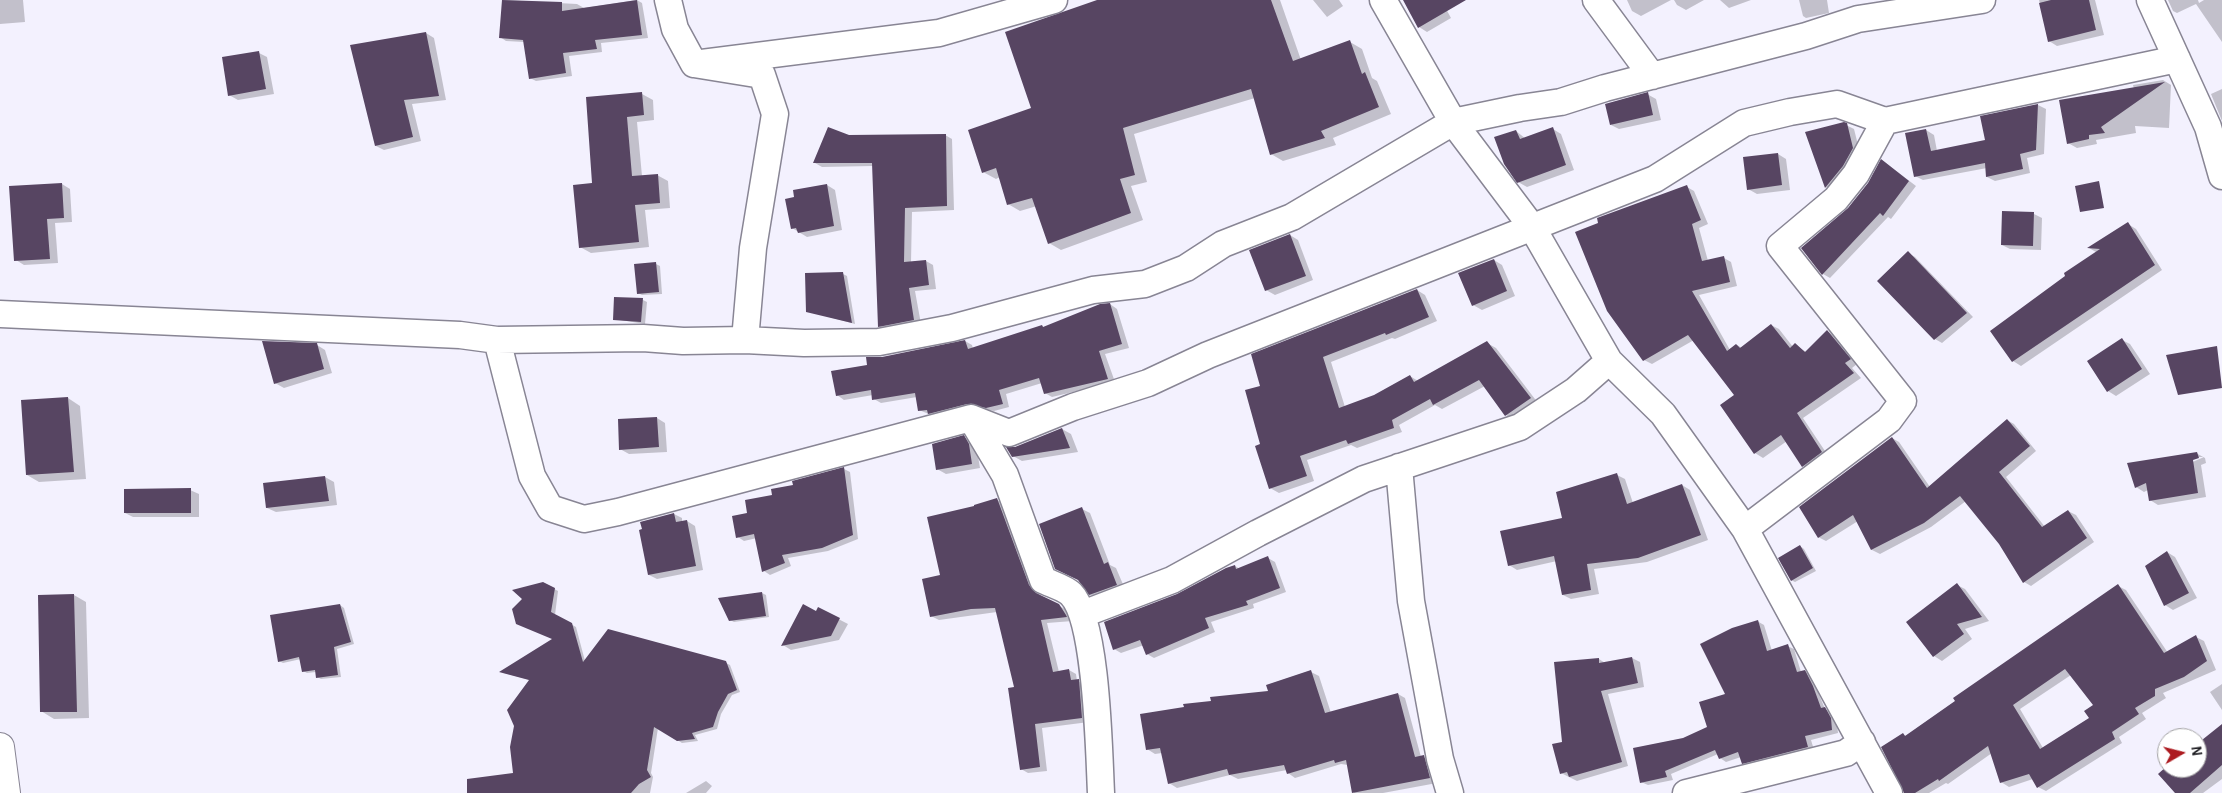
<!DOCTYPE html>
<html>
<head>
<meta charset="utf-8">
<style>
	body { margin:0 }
	#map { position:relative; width:2222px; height:793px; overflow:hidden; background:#f3f1fe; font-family:"Alegreya Sans",sans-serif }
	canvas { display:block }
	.north { position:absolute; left:2157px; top:728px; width:50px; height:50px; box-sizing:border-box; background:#fff; border:1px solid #a3a2a4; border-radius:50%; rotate:82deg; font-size:14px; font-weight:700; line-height:20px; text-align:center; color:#18171c }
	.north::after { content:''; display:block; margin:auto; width:18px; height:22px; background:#ad1b20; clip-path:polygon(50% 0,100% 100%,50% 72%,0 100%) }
</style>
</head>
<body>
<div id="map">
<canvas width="2222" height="793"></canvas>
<div class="north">N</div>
</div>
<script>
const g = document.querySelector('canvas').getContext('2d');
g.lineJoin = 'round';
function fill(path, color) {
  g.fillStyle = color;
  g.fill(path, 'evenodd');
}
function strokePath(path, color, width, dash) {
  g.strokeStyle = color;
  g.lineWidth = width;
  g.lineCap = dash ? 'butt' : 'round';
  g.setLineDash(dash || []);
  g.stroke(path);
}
fill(new Path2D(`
	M0 0H23L25 22 0 24Z
	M503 0 577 4 584 8 637 0 642 3 648 38 601 43 602 52 569 56 572 76 536 81 530 78 524 42 506 41 500 37Z
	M1101 0H1280L1301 60 1350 42 1362 49 1372 78 1377 81 1391 114 1333 138 1336 145 1283 161 1271 154 1255 98 1134 134 1147 182 1131 186 1143 220 1061 250 1049 243 1037 206 1020 211 1008 204 1000 177 996 179 983 172 1033 108Z
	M1313 0H1339L1343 6 1327 17Z
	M1404 0H1459L1445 7 1451 18 1427 32 1419 27Z
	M1627 0H1671L1641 16 1632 11Z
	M1674 0H1704L1686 10 1677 5Z
	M1720 0H1751L1729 8Z
	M1799 0H1827L1829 13 1806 18 1803 16Z
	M2039 0H2095L2104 35 2057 46 2049 41Z
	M2168 0H2198L2199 3 2204 0H2222V42L2196 4 2177 13 2173 11Z
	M426 33 434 38 446 100 412 104 421 141 384 150 376 146Z
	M259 53 267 57 274 94 238 100 229 95Z
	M2163 80 2171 85 2169 128 2135 126 2136 133 2096 140 2097 144 2077 148 2068 143 2134 89 2133 85Z
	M2222 89V121L2211 94Z
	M642 94 653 100 654 120 637 122 642 176 657 175 668 181 670 208 645 210 649 247 591 253 580 247 594 184 587 99Z
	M1647 94 1656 99 1661 120 1619 129 1611 125Z
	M2038 105 2046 109 2044 154 2027 158 2030 173 1995 181 1987 177V168L1923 180 1915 176 1926 130 1934 135 1937 151 1986 141 1981 117Z
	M1846 125 1854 129 1860 153 1833 191 1826 187 1807 133Z
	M1553 129 1561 134 1574 170 1527 187 1518 182 1516 131 1526 139Z
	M945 135 952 139 954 210 912 212 911 263 926 261 933 265 936 289 915 291 921 324 886 330 879 326 873 166 822 167 815 163 848 137Z
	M1778 154 1786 159 1790 190 1757 194 1748 189Z
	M1882 160 1916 186 1891 219 1888 217 1830 278 1823 274 1849 209 1869 184Z
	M62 184 70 189 72 222 55 223 58 263 24 265 16 260Z
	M827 185 835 190 842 230 807 237 792 228Z
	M1687 187 1694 191 1708 224 1699 228 1708 261 1724 258 1731 262 1737 286 1699 295 1730 350 1737 345 1742 348 1771 325 1779 329 1793 347 1795 345 1806 352 1827 331 1835 336 1857 364 1852 368 1861 378 1803 418 1829 457 1810 470 1803 466 1787 441 1763 458 1755 453 1722 405 1736 396 1694 340 1652 364 1644 360Z
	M2034 214 2042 218 2041 250 2010 249 2002 245Z
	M2128 224 2136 229 2162 270 2021 366 2013 361 2096 252 2089 248Z
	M1290 235 1298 240 1313 280 1275 295 1266 290Z
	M1908 253 1915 257 1973 317 1942 343 1935 339Z
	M1494 260 1502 265 1515 296 1482 310 1473 305Z
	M656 264 660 266 662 294 642 295 638 293Z
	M843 274 847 276 855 324 807 311Z
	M1417 290 1425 295 1437 321 1395 339 1392 338 1331 362 1345 407 1374 396 1410 376 1418 381 1487 343 1496 348 1538 403 1514 420 1506 415 1485 386 1442 409 1435 405 1399 425 1402 432 1357 448 1351 445 1307 460 1314 481 1279 493 1270 488 1262 445V387Z
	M615 298 643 300 647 302 645 324 614 319Z
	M1110 304 1117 309 1129 348 1105 354 1115 382 1052 397 1045 393 1042 383 1006 394 1009 407 994 411 975 407 936 417 919 410 917 397 881 403 874 399 873 395 844 400 837 395 868 366 882 358 965 341 972 345 973 349 1042 326 1044 328Z
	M2122 340 2130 344 2150 374 2116 396 2108 391 2089 362Z
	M317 345 325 350 332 373 284 388 275 383Z
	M68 398 80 406 86 479 39 482 27 475Z
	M657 418 665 423 667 452 629 454 620 449Z
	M2007 420 2014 424 2036 451 2006 477 2045 527 2068 511 2076 515 2094 542 2031 586 2024 582 2000 543 1966 501 1931 527 1880 554 1872 550 1858 521 1826 541 1818 537 1892 438 1899 442 1930 487Z
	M1062 429 1071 434 1078 452 1022 461 1013 456 1015 448Z
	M964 437 972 442 977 450 980 468 946 474 937 469Z
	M2196 453 2205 458 2206 463 2201 465 2206 497 2158 505 2150 500 2148 490 2144 492 2136 487ZM2198 457H2204L2188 464 2187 462Z
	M844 469 850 472 858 539 828 551 788 558 791 566 770 575 764 571 757 538 744 541 738 537 749 514 773 495 795 486 794 482Z
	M1617 475 1625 479 1633 503 1682 485 1690 490 1708 540 1647 562 1594 569 1599 594 1571 599 1563 595 1557 561 1517 570 1509 565Z
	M325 477 334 482 337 505 276 512 267 508 264 484Z
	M190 490 199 494V517H133L125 513Z
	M997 500 1005 504 1036 591 1042 597 1067 610 1073 621 1047 623 1059 672 1069 670 1076 674 1077 681 1086 685 1089 722 1042 728 1047 771 1028 773 1021 769 1015 689 997 612 939 620 931 616 941 576 976 507Z
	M1082 509 1090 513 1110 565 1116 568 1125 589 1099 599 1090 595 1079 580Z
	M674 514 682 518V522L687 521 695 526 703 570 657 579 649 575Z
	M1800 546 1804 549 1816 571 1795 582 1791 580Z
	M2167 552 2175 557 2197 598 2173 610 2165 605Z
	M1268 558 1275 562 1286 592 1253 604 1254 608 1211 622 1215 632 1154 658 1147 654 1144 645 1121 653 1114 649 1178 595 1235 566 1240 569Z
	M543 583 558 591 555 615 576 627 585 661 726 663 730 665 740 692 732 695 721 714 717 729 695 735 698 741 682 743 658 728 651 773 653 777 650 793H485L515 774 530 680 504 673 554 639Z
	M1957 585 1965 589 1989 621 1965 629 1972 639 1942 661 1934 656Z
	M2118 586 2126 590 2168 653 2196 637 2204 641 2216 670 2163 693 2166 698 2142 713 2146 719 2119 737 2122 743 2046 791 2038 787 2033 779 2009 787 2001 782 1992 753 1948 784 1946 783 1929 793H1904L1903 734 1906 736ZM2071 675 2094 705 2090 718 2043 748 2020 709Z
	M762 593 766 595 769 617 734 622 730 620Z
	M74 595 86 602 89 718 54 719 41 711Z
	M340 605 344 608 354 644 337 649 341 677 321 679 317 677 316 672 307 673 303 671 301 659 283 663 279 661Z
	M819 609 848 624 839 640 791 650 783 645Z
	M1757 621 1764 625 1772 651 1787 646 1794 649 1801 672 1805 671 1811 675 1825 709 1831 712 1837 723 1838 733 1811 740 1814 750 1749 767 1743 763 1741 757 1726 762 1720 758 1718 754 1671 774 1673 780 1648 785 1641 782 1683 739 1709 728 1727 694Z
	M1632 658 1640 662 1644 687 1608 694 1628 766 1577 781 1561 773 1563 742 1599 659 1605 663Z
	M1311 672 1319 676 1331 713 1398 694 1405 698 1421 757 1432 761 1437 783 1383 793H1354L1348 765 1341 764 1295 778 1288 773 1287 770 1238 779 1230 775 1177 788 1169 783 1162 753 1155 754 1147 749Z
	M2222 684V710L2210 692Z
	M2222 726V779L2203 793H2176L2160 774 2167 768H2197V745Z
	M706 781 712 786 706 793H686Z`), '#0003');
fill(new Path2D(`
	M502 0 562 2V11L637 0 642 35 595 40 597 49 563 53 566 73 529 79 523 40 499 38Z
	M1097 0H1271L1293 61 1350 40 1362 74 1365 72 1379 107 1321 131 1325 138 1270 155 1251 89 1123 128 1135 175 1120 179 1131 213 1048 244 1032 198 1007 205 996 168 982 173 968 130 1031 108 1005 32Z
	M1403 0H1466L1418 28Z
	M2051 0H2089L2096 30 2048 42 2039 3Z
	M426 32 439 96 404 100 413 137 375 146 350 45Z
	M259 51 266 89 228 96 222 57Z
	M2165 82 2101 127 2105 133 2089 135V139L2067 144 2059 100Z
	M642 92 644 115 627 117 632 176 658 174 660 203 635 205 639 242 579 248 573 185 592 183 586 97Z
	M1648 92 1653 115 1610 125 1605 104Z
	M2038 104 2036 150 2020 154 2023 169 1986 177 1985 163 1914 177 1905 133 1926 129 1931 151 1985 140 1980 116Z
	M1844 122 1847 123 1853 148 1843 166 1825 188 1805 132Z
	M828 127 849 135 946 134 947 206 905 208 904 262 926 260 929 285 909 288 914 320 878 327 872 163H813Z
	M1553 127 1566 165 1517 183 1504 164 1494 137 1516 130 1520 139Z
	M1778 153 1782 185 1747 190 1743 157Z
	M1881 159 1909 181 1883 216 1880 213 1822 275 1801 248 1848 208 1868 183Z
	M2099 181 2104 208 2080 212 2075 186Z
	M62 183 64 218 47 219 50 259 14 261 9 186Z
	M827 184 834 226 798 233 796 228 791 229 785 199 794 197 793 190Z
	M1687 185 1701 220 1692 224 1702 261 1724 256 1730 282 1692 291 1727 351 1736 344 1740 348 1771 324 1790 348 1795 343 1805 352 1827 330 1851 359 1845 363 1854 373 1797 413 1822 452 1802 467 1781 435 1754 454 1720 405 1734 395 1688 335 1643 361 1607 311 1575 232 1598 223 1597 218Z
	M2002 211 2034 212 2033 246 2001 245Z
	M2128 222 2155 265 2012 362 1990 331 2065 276 2064 273 2100 249 2087 248Z
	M1290 234 1306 276 1265 291 1249 250Z
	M1908 251 1967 313 1934 340 1877 281Z
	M1494 259 1507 291 1472 306 1458 273Z
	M656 262 659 292 637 294 634 264Z
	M843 272 852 323 806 312 805 273Z
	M1417 289 1429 317 1386 335 1385 333 1323 357 1339 408 1374 395 1410 375 1414 382 1487 341 1531 398 1505 416 1479 380 1433 405 1430 399 1392 420 1394 428 1348 444 1346 440 1300 456 1307 476 1269 489 1255 446 1260 444 1245 390 1260 386 1251 354Z
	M614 297 643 298 641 322 613 320Z
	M1110 303 1122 344 1099 351 1108 379 1044 394 1039 378 999 390 1003 404 986 408 967 404 928 414 927 410 918 411 915 393 872 400 871 390 836 396 831 371 867 365 866 357H882L965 340 968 349 1042 325 1043 327 1100 304Z
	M2122 338 2142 369 2107 392 2087 361Z
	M262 341 317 343 324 369 274 384Z
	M2217 346 2222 388 2178 395 2166 355Z
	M68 397 74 472 26 475 21 400Z
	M657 417 659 447 619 450 618 419Z
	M2007 419 2030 446 1999 472 2042 527 2068 510 2087 538 2023 583 1999 544 1960 496 1924 523 1871 550 1853 515 1818 538 1799 507 1892 437 1927 488Z
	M1062 428 1070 448 1012 457 1006 447H1015Z
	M964 435 969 444 972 464 936 470 932 444Z
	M2197 452 2199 458 2193 460 2198 493 2149 501 2146 483 2135 488 2127 463Z
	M844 467 853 535 822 548 782 555 785 563 762 572 754 534 736 538 732 516 747 513 745 500 772 495 771 489 793 485 792 481Z
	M1617 473 1627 504 1682 484 1701 535 1638 558 1587 564 1591 590 1562 595 1554 556 1508 566 1500 531 1562 518 1556 492Z
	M325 476 329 501 266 508 263 483Z
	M191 488V513H124V489Z
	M997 498 1029 585 1036 593 1059 604 1066 615 1067 617 1041 620 1053 672 1069 669 1071 680 1079 679 1082 718 1035 724 1040 767 1020 770 1008 688 1014 687 995 608 971 609 930 617 922 579 940 575 927 517 974 506V505Z
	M1082 507 1104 564 1108 562 1117 585 1089 595 1078 580 1055 569 1039 524Z
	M674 513 676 522 687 520 696 566 648 575 639 530 642 529 640 522Z
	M1800 545 1813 568 1791 581 1778 558Z
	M2167 551 2189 593 2164 606 2145 566Z
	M1268 556 1280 588 1246 601 1248 605 1205 618 1209 628 1146 655 1140 640 1113 650 1104 622 1177 594 1226 568 1235 565 1236 569Z
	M543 582 555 588 551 612 572 623 583 662 608 629 726 661 737 690 728 694 718 712 713 727 692 733 695 739 677 741 654 727 647 770 651 777 639 784 631 793H467V779L513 773 510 747 514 726 507 710 529 680 499 672 552 639 516 624 512 609 522 599 512 590Z
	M1957 583 1982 617 1957 624 1964 634 1933 657 1906 622Z
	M2118 584 2164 653 2196 635 2207 661 2184 677 2155 689V696L2135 708 2139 714 2112 732 2115 739 2037 788 2029 774 2000 783 1988 746 1939 781 1938 779 1915 793H1904L1881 747 1903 733 1905 736 1955 701 1953 698ZM2065 669 2093 705 2084 711 2089 718 2040 749 2013 705Z
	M762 592 766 616 729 621 718 598Z
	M74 594 77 712H40L38 595Z
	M340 604 351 642 334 647 338 675 316 678 315 670 302 672 299 657 278 662 270 615Z
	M803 604 816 611 818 607 840 618 831 636 781 646Z
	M1758 620 1767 651 1788 644 1797 672 1805 670 1813 686 1821 708 1825 707 1831 718 1832 730 1805 736 1808 747 1742 764 1738 752 1719 759 1715 750 1665 771 1667 777 1640 783 1633 748 1683 738 1707 727 1699 702 1725 694 1700 644 1732 628Z
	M1632 657 1638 683 1601 691 1622 762 1569 777 1567 772 1560 774 1552 744 1562 742 1554 662 1599 658V663Z
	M1311 670 1325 713 1398 693 1415 757 1424 755 1430 778 1352 793 1346 760 1335 763 1334 760 1287 774 1284 765 1229 775 1227 769 1168 784 1160 748 1146 750 1140 714 1184 707 1183 704 1211 701 1210 697 1268 691 1266 685Z
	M2222 724V765L2190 793H2175L2158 774 2167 766V768H2197V744Z`), '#574562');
const minor = new Path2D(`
	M668 0 675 29 694 64
	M1383 0 1453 122 1532 227 1609 361 1663 414 1745 529 1889 793
	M1596 0 1652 76
	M2150 0 2208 127 2222 176
	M0 314 460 335 497 340 643 338 683 341 745 340 804 343 879 342 952 328 1093 290 1145 284 1186 268 1223 244 1292 217 1453 122 1520 108 1561 102 1605 88 1806 36 1858 19 1982 0
	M497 340 532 476 550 508 584 519 618 512 971 418 1009 433 1073 407 1148 383 1208 355 1655 179 1744 123 1790 112 1837 104 1885 121
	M745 340 753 248 775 114 762 75 694 64 939 33 1054 0
	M971 418 1005 475 1043 580C1051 584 1065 588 1071 594 1097 620 1099 753 1101 793
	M1399 467 1411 601 1440 759 1450 793
	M1745 529 1889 420 1903 401 1780 246 1836 199 1856 174 1885 121 2177 59
	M1083 614 1172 580 1258 533 1364 479 1520 427 1576 390 1609 361
	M1686 793 1846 753 1862 742`);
const secondary = new Path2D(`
	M0 747 6 793`);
strokePath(minor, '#888594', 29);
strokePath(secondary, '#888594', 30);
strokePath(minor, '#fff', 26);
strokePath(secondary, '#fff', 28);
</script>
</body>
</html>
